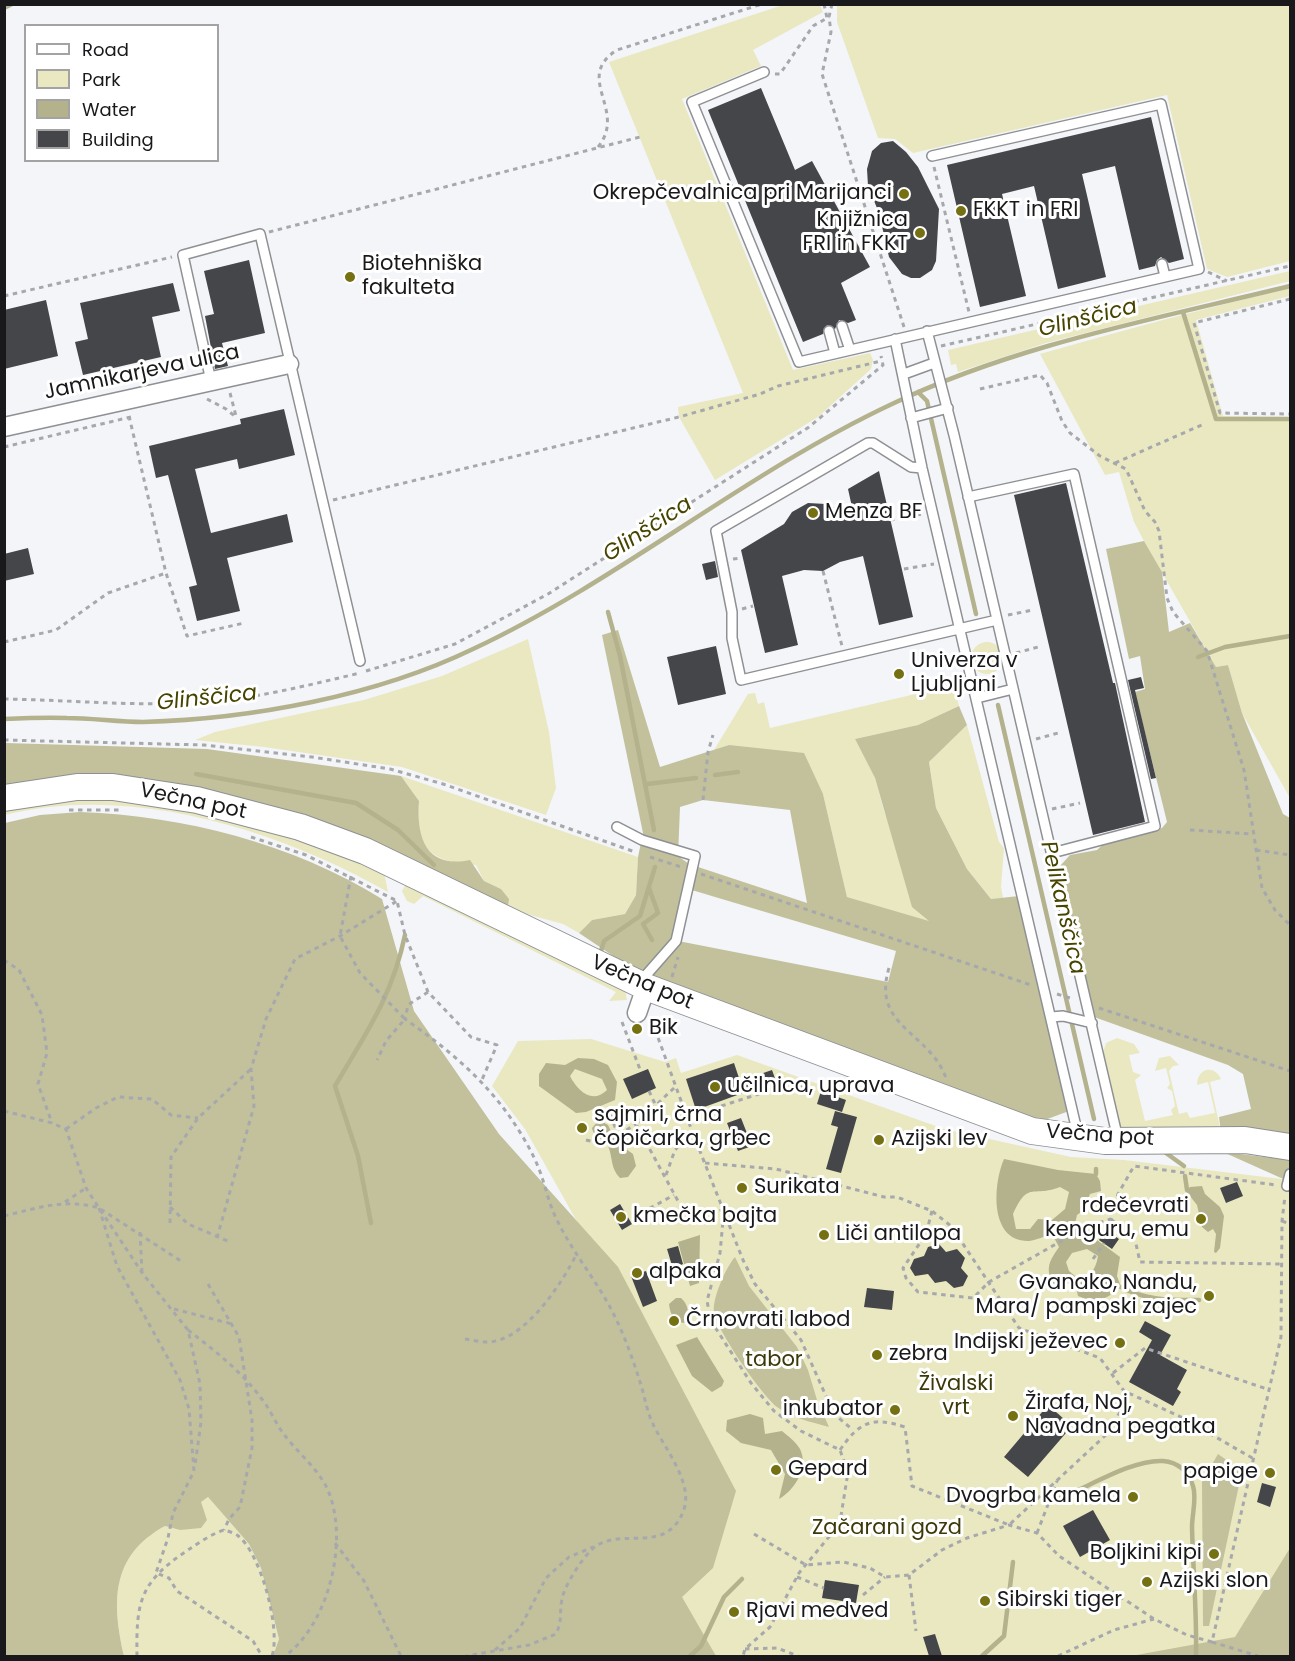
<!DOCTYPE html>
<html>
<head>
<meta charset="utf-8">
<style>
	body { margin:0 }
	#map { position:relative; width:1295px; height:1661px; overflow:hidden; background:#f3f5f9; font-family:Poppins,sans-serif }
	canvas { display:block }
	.frame { position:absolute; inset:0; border:6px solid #19191b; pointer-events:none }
	.legend { position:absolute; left:24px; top:24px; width:195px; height:138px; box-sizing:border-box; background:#fff; border:2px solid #a3a3a4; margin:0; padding:8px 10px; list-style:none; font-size:18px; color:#19191b }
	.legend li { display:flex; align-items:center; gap:12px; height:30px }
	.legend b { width:30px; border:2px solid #a3a3a4 }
</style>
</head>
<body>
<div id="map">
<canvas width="1295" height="1661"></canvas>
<div class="frame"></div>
<ul class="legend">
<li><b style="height:8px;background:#fff"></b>Road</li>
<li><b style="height:16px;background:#e9e8c1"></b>Park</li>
<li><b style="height:16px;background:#b3b28d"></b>Water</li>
<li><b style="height:16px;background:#454649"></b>Building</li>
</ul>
</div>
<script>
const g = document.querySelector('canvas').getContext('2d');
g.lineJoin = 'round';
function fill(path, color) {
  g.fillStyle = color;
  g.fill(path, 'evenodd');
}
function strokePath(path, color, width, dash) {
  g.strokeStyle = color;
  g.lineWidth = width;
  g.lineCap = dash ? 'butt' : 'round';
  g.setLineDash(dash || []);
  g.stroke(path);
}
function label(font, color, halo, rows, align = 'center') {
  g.font = font + ' Poppins,sans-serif';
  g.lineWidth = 6;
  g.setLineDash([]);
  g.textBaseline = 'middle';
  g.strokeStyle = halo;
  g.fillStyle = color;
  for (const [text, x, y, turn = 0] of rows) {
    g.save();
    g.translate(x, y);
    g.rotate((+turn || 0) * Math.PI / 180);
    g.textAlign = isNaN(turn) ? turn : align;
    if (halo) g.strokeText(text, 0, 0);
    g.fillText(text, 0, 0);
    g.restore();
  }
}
fill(new Path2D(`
	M783 5H820L823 12 753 50 761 66 682 99 793 370 870 353 873 360 871 369 818 417 715 480 679 417 678 407 743 393 609 62Z
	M837 5H1290V261L1227 277 1207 269 1167 95 913 153 895 139 878 138 837 22Z
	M1290 271V281L1046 343 958 372 956 364 951 365 948 350Z
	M1290 288V296L1196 320 1223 416 1290 417V798L1242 713 1228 665 1216 667 1144 541 1134 522 1119 472 1105 475 1040 354C1123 330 1206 308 1290 288Z
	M528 639 549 732 556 788 546 815 402 767 264 747 195 740 215 732 364 700 442 676Z
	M971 658a16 16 0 1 1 32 0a16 16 0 1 1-32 0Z
	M954 685 959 706 918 725 855 739 875 778 884 811 931 922 847 897 823 794 729 745 714 750 748 694 755 693 758 704 764 702 770 728Z
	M967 725 999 842 1004 848 1001 887 1003 898 991 899 967 869 936 808 929 762Z
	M401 776 638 857 636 895 625 914 592 920 579 933 563 924 519 912 508 906 501 889 484 881 476 865C430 862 415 849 419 801Z
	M96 793 278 827 384 872 388 892C279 830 130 783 5 815V806Z
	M406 884 625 990 627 1000 609 1001 616 992 423 896 414 904 407 901 402 891Z
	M1117 1038 1134 1044 1140 1053 1129 1055 1133 1072 1141 1075 1135 1080 1145 1121 1173 1115 1171 1110 1175 1106 1172 1091 1167 1088 1170 1084 1166 1068 1155 1071 1159 1058 1170 1056 1179 1065 1173 1066 1169 1071 1179 1114 1187 1112 1190 1118 1215 1113 1208 1082 1197 1085C1197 1068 1214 1064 1221 1079L1210 1082 1221 1132 1126 1131 1121 1127 1103 1052 1106 1043Z
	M591 1039 665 1062 676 1058 681 1073 737 1055 944 1129 1071 1157 1124 1160 1290 1180V1656H589L689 1421 525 1129 492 1086 518 1041Z
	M208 1497 249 1544 261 1568 279 1639 273 1656H124C112 1602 110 1556 165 1526L180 1530 207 1520 200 1502Z`), '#e9e8c1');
fill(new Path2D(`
	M1144 541 1162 572 1169 632 1190 623 1216 667 1228 665 1242 713 1283 814 1290 818V1139L1221 1132 1219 1117 1251 1109 1243 1074 1228 1065 1094 1017 1061 879V865L1070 855 1097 850 1112 836 1162 828 1167 822 1135 692 1145 689 1140 656 1129 659 1106 549Z
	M618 630 660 767 729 745 804 753 823 794 847 897 929 921 912 907 875 778 855 739 918 725 959 706 967 725 929 762 936 808 967 869 991 899 1019 896 1069 1111 1042 1121 1009 1112 631 968 579 933 592 920 625 914 636 895 638 857 643 833 602 635ZM703 800 790 810 807 903 689 864 678 856 680 807ZM685 888 896 951 888 982 673 940Z
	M5 743 207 749 401 776 419 801C416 839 427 869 470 860L484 881 501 889 509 899 508 906 243 804 5 792Z
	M80 812C185 816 291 843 382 899L414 1011 499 1134 618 1267 736 1491 713 1568 682 1597 716 1656H273L279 1639 261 1568 249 1544 208 1497 201 1502 207 1520 201 1528 180 1530 165 1526C110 1556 112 1603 124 1656H5V823L40 815Z
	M1223 1152 1290 1160V1182Z
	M735 1257 749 1286 797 1347 808 1370 817 1400 829 1427C812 1422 791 1418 777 1407 762 1395 717 1331 714 1312 712 1299 726 1267 735 1257Z
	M1218 1454 1242 1471 1209 1626H1203L1202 1482Z
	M1290 1548V1656H1131L1235 1637Z`), '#c2c19c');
fill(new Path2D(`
	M578 1058 594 1059 608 1065 617 1082 615 1100 586 1112 576 1113 539 1086V1074L546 1063 565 1065ZM575 1069 602 1079 607 1090C592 1105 577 1090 570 1076Z
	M599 1120 608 1125 616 1142 633 1154 636 1166 628 1177 620 1178C610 1168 613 1157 608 1146 604 1137 594 1139 592 1128Z
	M1004 1159 1058 1170 1096 1174 1100 1181 1101 1191 1090 1194 1084 1210 1077 1215 1075 1224 1120 1257 1117 1276 1121 1287C1106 1300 1096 1304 1078 1296L1076 1287 1070 1284H1054C1044 1269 1050 1260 1059 1247L1052 1234C1045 1236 1037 1240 1029 1241 989 1242 993 1184 1004 1159ZM1060 1187 1069 1192 1065 1209 1052 1220 1038 1219 1030 1229H1016L1013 1214C1029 1180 1031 1198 1060 1187ZM1087 1249 1098 1256C1096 1268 1092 1275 1080 1280L1069 1271 1066 1262 1072 1253Z
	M1202 1186 1205 1194 1220 1207 1224 1216 1220 1248 1216 1253 1214 1252 1216 1234 1213 1229 1208 1232 1202 1227 1197 1205 1186 1191 1190 1187Z
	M700 1235 699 1283 690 1286 678 1242Z
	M676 1298H681C688 1304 691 1315 684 1323 674 1322 670 1314 669 1304Z
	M697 1337 724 1381 722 1386 712 1392 692 1376 676 1345Z
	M750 1414 763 1418 765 1434 782 1431C788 1436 796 1442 800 1449 809 1467 795 1490 779 1499L785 1474 771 1450 741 1443 726 1431 727 1420Z`), '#b3b28d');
strokePath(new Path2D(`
	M4 8 12 4
	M1183 312 1216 419H1290
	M918 392 927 401 976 614
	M608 612 620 656 654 830
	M1198 657 1225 647 1290 636
	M998 705 1094 1119
	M4 719C25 718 46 717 67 718 92 718 118 722 143 722 251 719 376 696 473 649 620 580 745 473 892 404 1018 344 1156 319 1290 286
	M196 774 356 803 398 830 434 865
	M715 775 738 772
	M647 784 696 778
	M649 888 658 913 643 924 652 940
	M601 951 604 941 640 916 655 867
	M1166 1153 1184 1166
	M1096 1174V1169
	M1185 1176 1187 1190
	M371 1223 358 1156 335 1086C366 1033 392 997 405 935
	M1121 1287C1146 1301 1172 1300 1199 1300
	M1060 1498C1089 1487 1133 1459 1163 1461 1178 1462 1189 1472 1193 1486 1197 1498 1192 1514 1192 1527 1193 1570 1197 1613 1196 1656
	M690 1656 701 1646 724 1597 742 1579
	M982 1656 1004 1636 1013 1562`), '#b3b28d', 4.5);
fill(new Path2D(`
	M761 88 795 170 812 161 870 267 841 283 856 320 848 323 839 320 835 329 827 325 823 334 803 342 708 110Z
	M1151 117 1184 259 1169 263 1161 257 1157 260 1155 266 1139 270 1115 166 1082 174 1106 277 1058 289 1034 186 1002 194 1026 296 980 307 947 165Z
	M893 141 906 152 918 167 939 209 936 261 932 270 920 278H911L902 274 889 257 879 213 868 186 867 169 872 151 881 143Z
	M249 260 265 333 222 343 228 366 215 369 205 316 214 314 204 271Z
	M173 283 180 311 152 317 161 357 83 375 75 342 88 339 80 303Z
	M46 300 58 356 4 369V310Z
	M284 409 295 455 239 469 237 459 195 469 211 533 287 514 293 542 227 558 240 611 197 621 189 587 197 585 168 475 156 478 149 446 241 424 240 419Z
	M879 471 913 617 879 625 863 556 840 562 823 571 804 570 782 576 798 645 765 653 741 550 784 524 792 512 808 503 826 504 854 516 848 489Z
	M1066 483 1113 683H1115L1145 822 1093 835 1014 495Z
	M28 548 34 574 4 581V554Z
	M715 561 718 577 706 580 702 564Z
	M716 646 726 694 678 705 667 657Z
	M1141 677 1144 688 1135 690 1156 778 1151 779 1128 680Z
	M734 1063 740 1081 772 1070 776 1081 696 1110 686 1079Z
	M648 1069 656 1088 632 1099 623 1079Z
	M821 1091 846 1100 842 1112 817 1104Z
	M835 1111 857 1117 841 1173 826 1169 838 1127 831 1125Z
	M741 1118 752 1146 738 1151 727 1123Z
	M1237 1182 1243 1196 1226 1203 1220 1188Z
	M620 1204 632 1224 622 1230 610 1210Z
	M1106 1230 1119 1239 1112 1249 1099 1240Z
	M939 1244 946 1252 957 1249 965 1258 961 1268 968 1276 963 1286 954 1288 946 1281 935 1283 928 1274 915 1276 910 1268 914 1259 924 1256 928 1247Z
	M678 1246 683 1264 673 1269 667 1249Z
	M646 1271 657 1301 643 1307 631 1276Z
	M867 1288 894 1291 892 1310 864 1307Z
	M1145 1321 1171 1335 1160 1355 1187 1370 1177 1389 1181 1392 1173 1406 1129 1382 1152 1340 1139 1332Z
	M1048 1405 1072 1426 1028 1477 1004 1457Z
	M1262 1483 1276 1487 1270 1507 1257 1502Z
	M1093 1510 1110 1540 1080 1557 1063 1526Z
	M825 1580 859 1585 856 1603 822 1598Z
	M935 1634 942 1656H929L923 1637Z`), '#454649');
const lane = new Path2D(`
	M764 72 692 102 799 362 1199 269 1161 104 932 156
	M1162 264 1165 276
	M842 326 850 350
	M829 331 835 353
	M927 331 954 435 1118 1139
	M895 339 922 468 1078 1135
	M904 374 934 363
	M211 381 183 255 260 234 360 661
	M911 418 948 408
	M922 468 911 467 873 443H868L716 531 732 612V638L741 680 997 620
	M968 497 1074 474 1155 826 1052 853
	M977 698 1013 689
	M617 827 642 840 695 856 676 941 640 982
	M1051 1017 1063 1016 1092 1023
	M1287 1186 1290 1174`);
const street = new Path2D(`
	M4 427 289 364
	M637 1013 646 987`);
const secondary = new Path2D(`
	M4 798 77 787H113L197 800 300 827 365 851 646 987 1032 1131 1105 1141 1245 1140 1290 1147`);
strokePath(lane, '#8e9093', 12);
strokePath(street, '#8e9093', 21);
strokePath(secondary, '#8e9093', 28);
strokePath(new Path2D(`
	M824 4 827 18
	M832 4 829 17 831 32 822 74 904 327
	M775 74H780L813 26 829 17
	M598 147C628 110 573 78 617 50L762 4
	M934 167 969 312
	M269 232 640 137
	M1208 272 1227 281
	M4 296 172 257
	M1290 299 1194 323 1220 413 1290 414
	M941 346 1290 266
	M980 389 1040 375 1047 383 1062 421 1070 433 1100 456 1126 469 1145 511 1155 522 1159 531 1167 598 1173 612 1207 651 1244 770 1262 888 1275 910 1290 925
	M230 393 236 416
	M207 399 226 409 237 418
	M129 416 166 573 187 636 244 623
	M4 447 131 417
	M1115 463 1204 424
	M333 500 679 417 760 394 778 386 881 361
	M890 520 922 514
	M733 559 741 558
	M904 569 934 564
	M823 571 842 646
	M742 609 753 606
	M1008 615 1033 610
	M4 642 56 630 108 593 166 573
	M1016 653 1042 646
	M366 671 455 644 548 594 809 427 883 365 881 356
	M4 699C72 700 139 707 206 702 258 698 309 685 360 673
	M1036 739 1062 732
	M4 740 204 745 312 757 390 769 443 784 635 852
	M703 800 708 752 713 735
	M1052 809 1080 803
	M69 810H122
	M1190 830 1252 834
	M251 837 306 855 397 901 405 935 428 992 471 1037 497 1045 481 1082
	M1256 850 1290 855
	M650 857 681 867
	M701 874 1031 985
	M351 876 340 936 360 973 405 1019 386 1041 377 1060
	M4 960 19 970 42 1015 47 1053 38 1084 52 1123
	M889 968C871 1027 929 1031 946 1078
	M672 977 678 957
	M428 992 408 1005 405 1019C445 1047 481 1076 510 1117 521 1133 532 1151 539 1169 546 1187 549 1206 559 1224 575 1256 600 1285 615 1317 626 1339 634 1363 641 1385 645 1398 647 1412 653 1424 664 1448 695 1484 683 1512 666 1554 623 1528 596 1546 585 1553 564 1586 562 1599 559 1613 563 1619 556 1634L529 1645 466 1656
	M1057 994 1073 999
	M1099 1008 1290 1071
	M622 1022 641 1072
	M679 1022 652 1021 692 1131
	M674 1088 636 1124 684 1212C693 1220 712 1210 724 1210L720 1253 707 1301 711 1321 751 1383 774 1411 801 1431 840 1450 848 1472 841 1516 833 1532 799 1573 770 1627 745 1649 743 1656
	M649 1091 656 1106
	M4 1111 52 1123 66 1129 86 1188 99 1208 184 1263
	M687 1117 787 1085 816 1089
	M66 1129 96 1108 118 1097 152 1099 171 1115 198 1118
	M618 1136 611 1115 619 1110
	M586 1140 604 1144 636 1124
	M705 1163 776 1169 884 1197H897L932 1211 951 1226 1019 1328 1100 1358 1124 1391 1181 1417 1254 1459
	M666 1175 675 1150 692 1131 743 1260 755 1284 801 1340 834 1414 853 1430
	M65 1202 86 1188
	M170 1207 188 1224 230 1242
	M99 1208 117 1266 180 1380 189 1409 194 1471 173 1513 168 1538 156 1573 169 1578 177 1591 253 1641 262 1656
	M932 1211 926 1234 903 1268 906 1278 918 1292 973 1298 989 1282 1086 1227 1111 1219 1118 1194 1134 1166 1276 1185
	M4 1216C37 1208 66 1198 99 1208L143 1274 188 1330 200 1384 201 1422 195 1465
	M634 1217 674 1195
	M1111 1219 1136 1244 1140 1262 1281 1264
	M1282 1221 1290 1224
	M170 1223 171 1157 198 1118 251 1069
	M140 1232 142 1272
	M217 1238 254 1106 251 1069 266 1019 295 959 340 936 397 901
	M1093 1259 1104 1243
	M208 1284 239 1337 252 1420V1448L240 1507 229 1519 224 1530
	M174 1309 232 1324
	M188 1330C214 1350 241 1371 261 1398 270 1409 275 1422 283 1433 296 1451 316 1467 326 1486 351 1537 329 1624 285 1656
	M465 1339C472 1340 480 1342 488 1342 525 1341 563 1282 577 1253
	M1113 1373 1145 1348 1270 1390
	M840 1450C859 1422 872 1416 905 1427L912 1486 1009 1525 1108 1433 1120 1412 1124 1391
	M1037 1533 1057 1481
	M754 1534 806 1565 843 1562 870 1568 885 1577 909 1575 942 1550 967 1538 1009 1525 1037 1533 1059 1556 1154 1619 1187 1635 1212 1642 1281 1337 1282 1221 1285 1196
	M335 1543 364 1581 401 1656
	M909 1575 916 1631
	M797 1577 824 1588
	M863 1595 885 1577
	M1212 1642 1258 1656
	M745 1649 777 1648 798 1656
	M495 1650 520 1628 546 1578 569 1557 593 1547
	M137 1656C136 1601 140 1582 188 1550 199 1543 211 1534 224 1530 228 1531 234 1533 237 1535 261 1552 281 1630 272 1656
	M1058 1656 1114 1630 1154 1619`), '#a7a8ac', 3, [4.5, 4.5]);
strokePath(lane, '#fff', 9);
strokePath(street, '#fff', 18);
strokePath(secondary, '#fff', 26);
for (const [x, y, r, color] of [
	[904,194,6,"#757012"],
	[961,211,6,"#757012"],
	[920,233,6,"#757012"],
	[350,277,6,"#757012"],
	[813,513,6,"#757012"],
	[899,674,6,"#757012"],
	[637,1029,6,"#757012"],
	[715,1087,6,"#757012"],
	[582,1128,6,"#757012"],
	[879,1140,6,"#757012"],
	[742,1188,6,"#757012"],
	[621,1217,6,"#757012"],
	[1201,1219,6,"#757012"],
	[824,1235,6,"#757012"],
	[637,1273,6,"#757012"],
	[1209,1296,6,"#757012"],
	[674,1321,6,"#757012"],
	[1120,1343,6,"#757012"],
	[877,1355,6,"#757012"],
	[895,1410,6,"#757012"],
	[1013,1416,6,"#757012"],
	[776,1470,6,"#757012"],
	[1270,1473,6,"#757012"],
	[1133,1497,6,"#757012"],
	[1214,1554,6,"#757012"],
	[1147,1582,6,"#757012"],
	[985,1601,6,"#757012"],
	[734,1612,6,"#757012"]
]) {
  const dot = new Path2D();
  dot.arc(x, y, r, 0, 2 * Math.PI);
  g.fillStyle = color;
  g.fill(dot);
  strokePath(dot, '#fff', 2);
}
label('21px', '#19191b', '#fff', [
	["Okrepčevalnica pri Marijanci",892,194,"right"],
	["FKKT in FRI",973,211],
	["Knjižnica",908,221,"right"],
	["FRI in FKKT",908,245,"right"],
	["Biotehniška",362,265],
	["fakulteta",362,289],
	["Menza BF",825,513],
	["Univerza v",911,662],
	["Ljubljani",911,686],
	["Bik",649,1029],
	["učilnica, uprava",727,1087],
	["sajmiri, črna",594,1116],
	["čopičarka, grbec",594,1140],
	["Azijski lev",891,1140],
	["Surikata",754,1188],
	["rdečevrati",1189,1207,"right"],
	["kenguru, emu",1189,1231,"right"],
	["kmečka bajta",633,1217],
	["Liči antilopa",836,1235],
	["alpaka",649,1273],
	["Gvanako, Nandu,",1197,1284,"right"],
	["Mara/ pampski zajec",1197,1308,"right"],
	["Črnovrati labod",686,1321],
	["Indijski ježevec",1108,1343,"right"],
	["zebra",889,1355],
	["Žirafa, Noj,",1025,1404],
	["Navadna pegatka",1025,1428],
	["inkubator",883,1410,"right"],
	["Gepard",788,1470],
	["papige",1258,1473,"right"],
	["Dvogrba kamela",1121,1497,"right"],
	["Boljkini kipi",1202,1554,"right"],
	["Azijski slon",1159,1582],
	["Sibirski tiger",997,1601],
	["Rjavi medved",746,1612]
], 'left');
label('21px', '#19191b', '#fff', [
	["Jamnikarjeva ulica",142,373,-12],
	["Večna pot",193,802,12],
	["Večna pot",642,983,23],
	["Večna pot",1100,1136,4]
]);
label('21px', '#3c3909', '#fff', [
	["tabor",774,1361],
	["Živalski",956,1385],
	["vrt",956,1409],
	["Začarani gozd",887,1529]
]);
label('italic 22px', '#474400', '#fff', [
	["Glinščica",1088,319,-14],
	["Glinščica",648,530,-33],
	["Glinščica",207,699,-6],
	["Pelikanščica",1062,908,77]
]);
</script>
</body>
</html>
